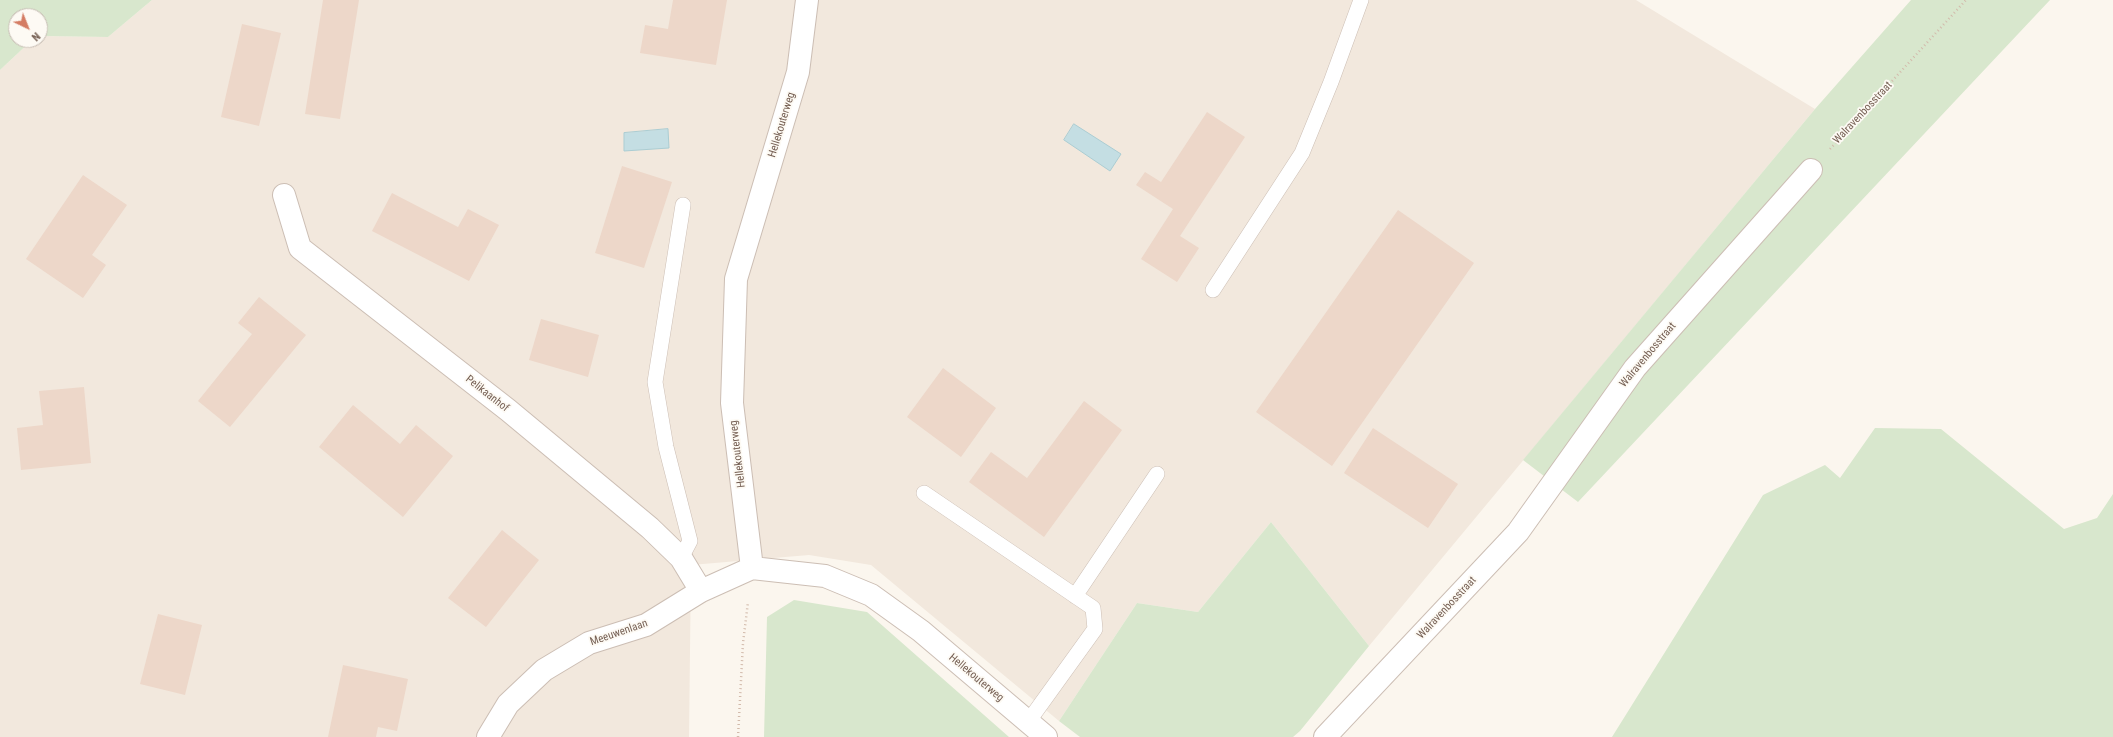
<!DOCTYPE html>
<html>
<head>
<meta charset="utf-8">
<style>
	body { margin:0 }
	#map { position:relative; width:2113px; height:737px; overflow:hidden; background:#fbf6ee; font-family:"Roboto Condensed",sans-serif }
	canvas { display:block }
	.north { position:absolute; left:8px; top:8px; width:40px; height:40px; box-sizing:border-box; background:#fdfaf4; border:1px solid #c6bcb3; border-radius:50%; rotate:137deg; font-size:11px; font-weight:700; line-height:16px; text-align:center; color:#745e52 }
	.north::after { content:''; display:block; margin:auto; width:14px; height:18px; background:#d47c63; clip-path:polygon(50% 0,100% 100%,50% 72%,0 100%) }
</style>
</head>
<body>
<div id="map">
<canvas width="2113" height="737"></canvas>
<div class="north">N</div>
</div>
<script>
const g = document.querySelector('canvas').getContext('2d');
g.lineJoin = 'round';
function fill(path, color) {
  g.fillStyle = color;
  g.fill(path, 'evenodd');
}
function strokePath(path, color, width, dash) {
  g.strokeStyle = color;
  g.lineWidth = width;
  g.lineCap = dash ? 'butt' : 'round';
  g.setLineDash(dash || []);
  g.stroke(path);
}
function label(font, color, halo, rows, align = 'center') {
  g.font = font + ' "Roboto Condensed",sans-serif';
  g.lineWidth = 3.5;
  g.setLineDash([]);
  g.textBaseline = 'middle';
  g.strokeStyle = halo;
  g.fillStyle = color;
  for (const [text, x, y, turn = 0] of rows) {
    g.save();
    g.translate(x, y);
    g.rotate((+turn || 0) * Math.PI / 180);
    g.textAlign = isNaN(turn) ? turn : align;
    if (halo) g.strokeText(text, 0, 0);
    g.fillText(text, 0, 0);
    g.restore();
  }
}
fill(new Path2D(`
	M152 0H1636L1815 109 1369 646 1271 522 1198 612 1137 603 1059 721 871 565 809 555 691 565 689 737H0V70L32 40H40V36L108 37Z`), '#f2e8dd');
fill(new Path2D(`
	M0 0H152L108 37 40 36V16H16V40H32L0 70Z
	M1911 0H2050L1578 502 1523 460 1815 109Z
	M1875 428 1941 429 2064 529 2097 518 2113 494V737H1612L1763 495 1825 465 1840 478Z
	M1271 522 1369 646 1300 731 1293 737H1080L1059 721 1137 603 1198 612Z
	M794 600 867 612 1009 737H764L767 617Z`), '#d8e7cd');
const water = new Path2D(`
	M1074 124 1121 154 1110 171 1064 140Z
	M668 129 669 148 624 151V133Z`);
fill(water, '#c4dee3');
strokePath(water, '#abcdd3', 1);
fill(new Path2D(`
	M323 0H359L340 119 305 114Z
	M673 0H727L716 65 640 53 645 25 668 29Z
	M242 24 281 33 259 126 221 117Z
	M1207 112 1245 137 1180 236 1199 248 1177 282 1141 259 1173 209 1136 185 1145 172 1161 182Z
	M622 166 672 182 644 268 595 253Z
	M83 175 127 205 92 255 106 265 83 298 26 259Z
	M392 193 458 227 468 209 499 225 469 281 372 231Z
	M1398 210 1474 263 1332 466 1256 412Z
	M259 297 306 335 230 427 198 401 252 334 238 323Z
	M541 319 599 335 588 377 529 360Z
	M943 368 996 408 961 457 907 417Z
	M84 387 91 463 21 470 17 428 43 425 39 391Z
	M1084 401 1122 430 1044 537 969 482 991 452 1027 478Z
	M353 405 400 444 416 425 453 456 403 517 319 447Z
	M1373 428 1458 484 1428 528 1344 473Z
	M502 530 539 560 486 627 448 598Z
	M158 614 202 625 185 695 140 684Z
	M343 665 408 679 397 731 378 727 376 737H328Z`), '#edd7c9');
const service = new Path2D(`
	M1213 290 1302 153 1331 82 1361 0
	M924 493 1093 608 1095 629 1028 722
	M681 558 690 541 666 447 655 382 683 205
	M1075 596 1157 474`);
const minor = new Path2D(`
	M284 195 300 248 508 410 650 528 681 558 701 591
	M752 568 732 403 736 279 798 72 807 0
	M752 568 825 576 871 595 921 631 1046 737
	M488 737 508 704 544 670 589 643 646 625 701 591 752 568
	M1325 737 1518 532 1635 368 1811 170`);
strokePath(service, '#ccbeb4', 16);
strokePath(minor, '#ccbeb4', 24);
strokePath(new Path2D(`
	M1830 149 1966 0
	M738 737 743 643 748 602`), '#d2baab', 2.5, [1, 3]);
strokePath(service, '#fff', 15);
strokePath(minor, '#fff', 22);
label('11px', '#745e52', '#fdfaf4', [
	["Walravenbosstraat",1863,113,-47],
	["Hellekouterweg",782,125,-73],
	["Walravenbosstraat",1648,355,-50],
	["Pelikaanhof",487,394,38],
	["Hellekouterweg",738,454,-97],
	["Walravenbosstraat",1447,608,-47],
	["Meeuwenlaan",619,633,-19],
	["Hellekouterweg",976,678,40]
]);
</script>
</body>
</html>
